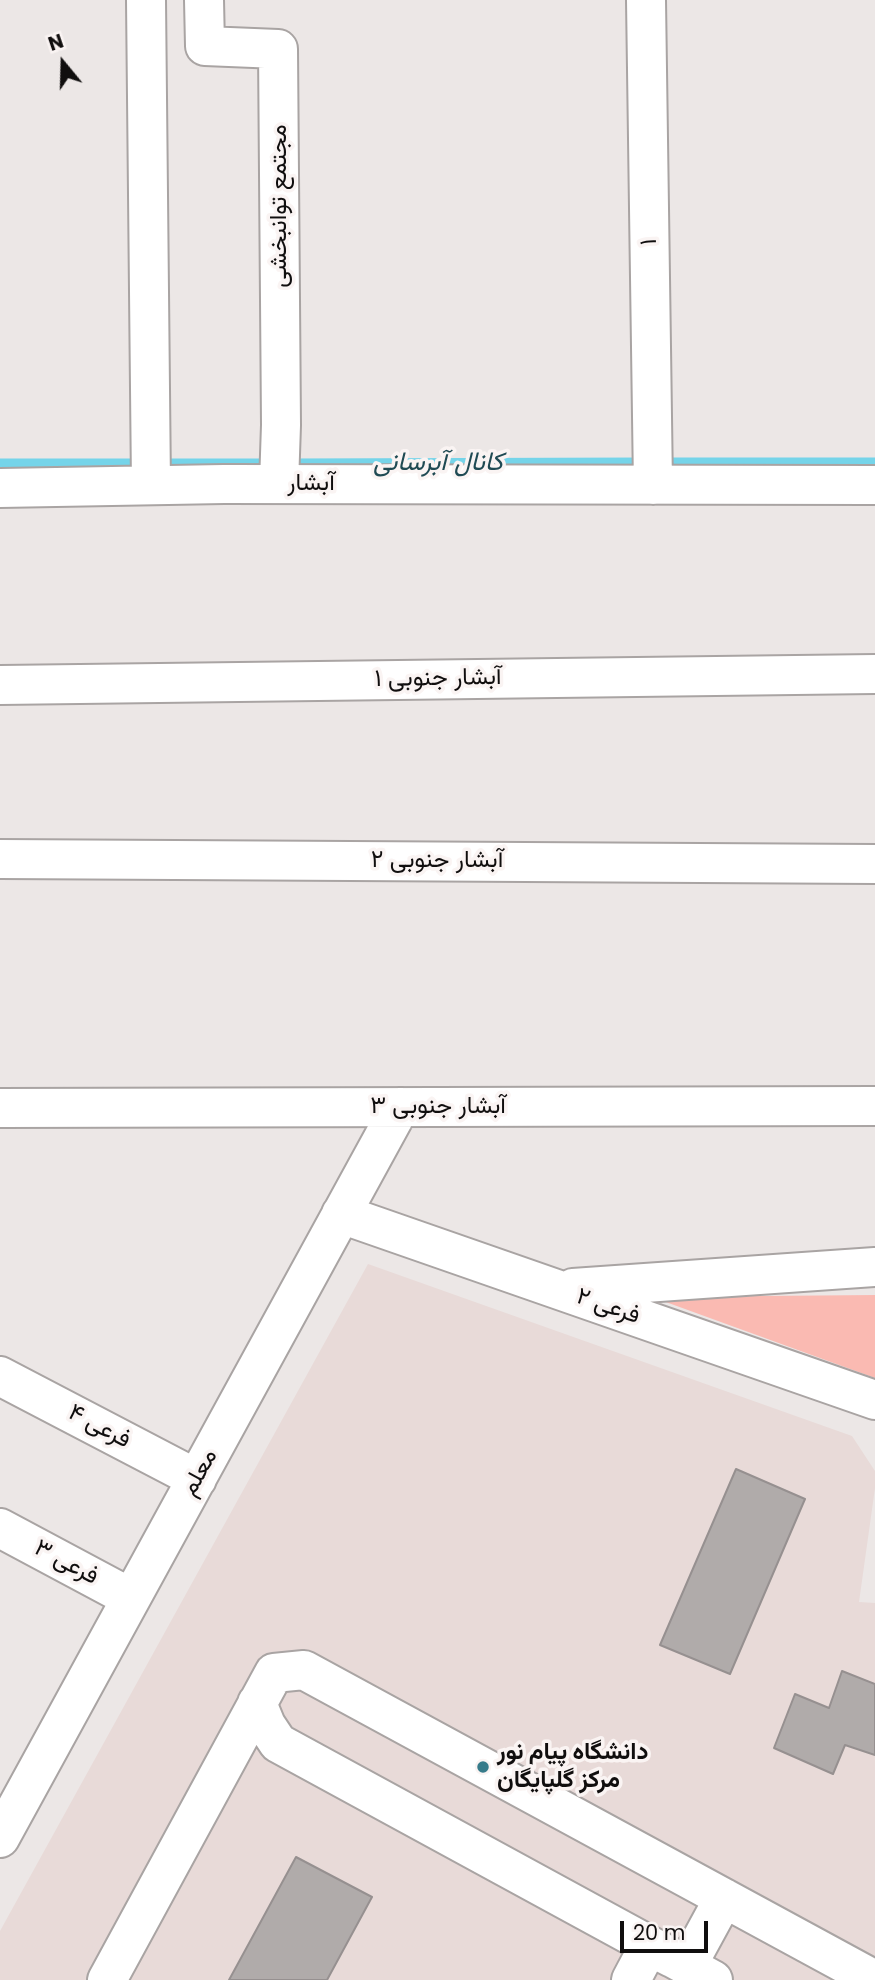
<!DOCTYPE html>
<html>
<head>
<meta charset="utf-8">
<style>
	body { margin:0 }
	#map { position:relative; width:875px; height:1980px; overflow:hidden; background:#ece7e6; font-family:Poppins,sans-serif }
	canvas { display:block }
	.north { position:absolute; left:28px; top:28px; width:70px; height:70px; -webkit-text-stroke:5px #faf4f3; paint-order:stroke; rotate:341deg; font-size:19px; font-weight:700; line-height:28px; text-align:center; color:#100e0e }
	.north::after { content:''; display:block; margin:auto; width:24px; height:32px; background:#100e0e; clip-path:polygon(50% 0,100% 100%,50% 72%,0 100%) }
	.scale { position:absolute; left:620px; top:1921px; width:88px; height:32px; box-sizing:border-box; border:4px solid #100e0e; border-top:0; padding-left:9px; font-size:21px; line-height:24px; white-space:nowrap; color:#100e0e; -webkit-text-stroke:5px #faf4f3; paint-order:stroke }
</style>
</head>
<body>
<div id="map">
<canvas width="875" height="1980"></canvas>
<div class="north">N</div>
<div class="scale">20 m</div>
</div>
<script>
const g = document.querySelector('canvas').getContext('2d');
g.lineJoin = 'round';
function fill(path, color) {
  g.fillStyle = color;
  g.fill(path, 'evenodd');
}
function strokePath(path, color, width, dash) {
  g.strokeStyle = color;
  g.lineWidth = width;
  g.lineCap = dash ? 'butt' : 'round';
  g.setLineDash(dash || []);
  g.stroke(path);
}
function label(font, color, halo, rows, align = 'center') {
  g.font = font + ' Poppins,Vazirmatn,sans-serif';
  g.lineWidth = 7;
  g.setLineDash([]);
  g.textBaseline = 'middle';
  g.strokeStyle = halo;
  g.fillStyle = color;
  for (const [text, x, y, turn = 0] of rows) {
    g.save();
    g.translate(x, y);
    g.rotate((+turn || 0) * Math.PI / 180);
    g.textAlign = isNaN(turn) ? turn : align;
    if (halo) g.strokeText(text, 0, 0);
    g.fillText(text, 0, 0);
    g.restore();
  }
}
fill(new Path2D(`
	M368 1264 852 1436 875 1471V1488L859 1602 875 1603V1980H0V1931Z`), '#e8dad8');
fill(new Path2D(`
	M875 1295V1378L652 1297Z`), '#fabab2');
strokePath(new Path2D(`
	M660 462H875
	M0 463H142
	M159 463H271
	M289 463 642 462`), '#75d4e9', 9);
const building = new Path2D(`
	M736 1469 805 1499 730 1674 660 1645Z
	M842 1671 875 1684V1755L845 1745 833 1774 774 1748 795 1694 829 1708Z
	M296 1857 372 1897 327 1980H229Z`);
fill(building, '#b0abaa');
strokePath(building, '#969090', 2);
const minor = new Path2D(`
	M146 0 151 485
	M204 0 205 46 278 49 281 425 279 484
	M646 0 653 485
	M0 488 224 484 875 485
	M0 685 875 674
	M0 859 875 864
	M0 1108 875 1106
	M341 1214 875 1400
	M573 1288 875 1267
	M0 1376 197 1479
	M0 1528 131 1598
	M257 1703 266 1725 278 1743 713 1980
	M0 1838 400 1107
	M687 1966 724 1898
	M107 1980 274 1673 304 1670 875 1980
	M631 1980 649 1946 672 1958`);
strokePath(minor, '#a9a4a3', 42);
strokePath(minor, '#fff', 38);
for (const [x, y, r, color] of [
	[483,1767,7,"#377b8a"]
]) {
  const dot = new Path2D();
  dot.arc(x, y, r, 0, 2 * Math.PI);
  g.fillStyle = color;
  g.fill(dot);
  strokePath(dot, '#faf4f3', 2.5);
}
label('24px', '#100e0e', '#faf4f3', [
	["مجتمع توانبخشى",280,206,-90],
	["۱",650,242,-91],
	["آبشار",311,484],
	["آبشار جنوبی ۱",438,679,-1],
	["آبشار جنوبی ۲",437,861],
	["آبشار جنوبی ۳",438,1107],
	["فرعی ۲",608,1307,19],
	["فرعی ۴",99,1427,28],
	["معلم",200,1473,-61],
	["فرعی ۳",66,1563,28]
]);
label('bold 24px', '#100e0e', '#faf4f3', [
	["دانشگاه پیام نور",497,1753],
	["مرکز گلپایگان",497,1781]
], 'left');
label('italic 26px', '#1f4a53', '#faf4f3', [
	["کانال آبرسانی",438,463]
]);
</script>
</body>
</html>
